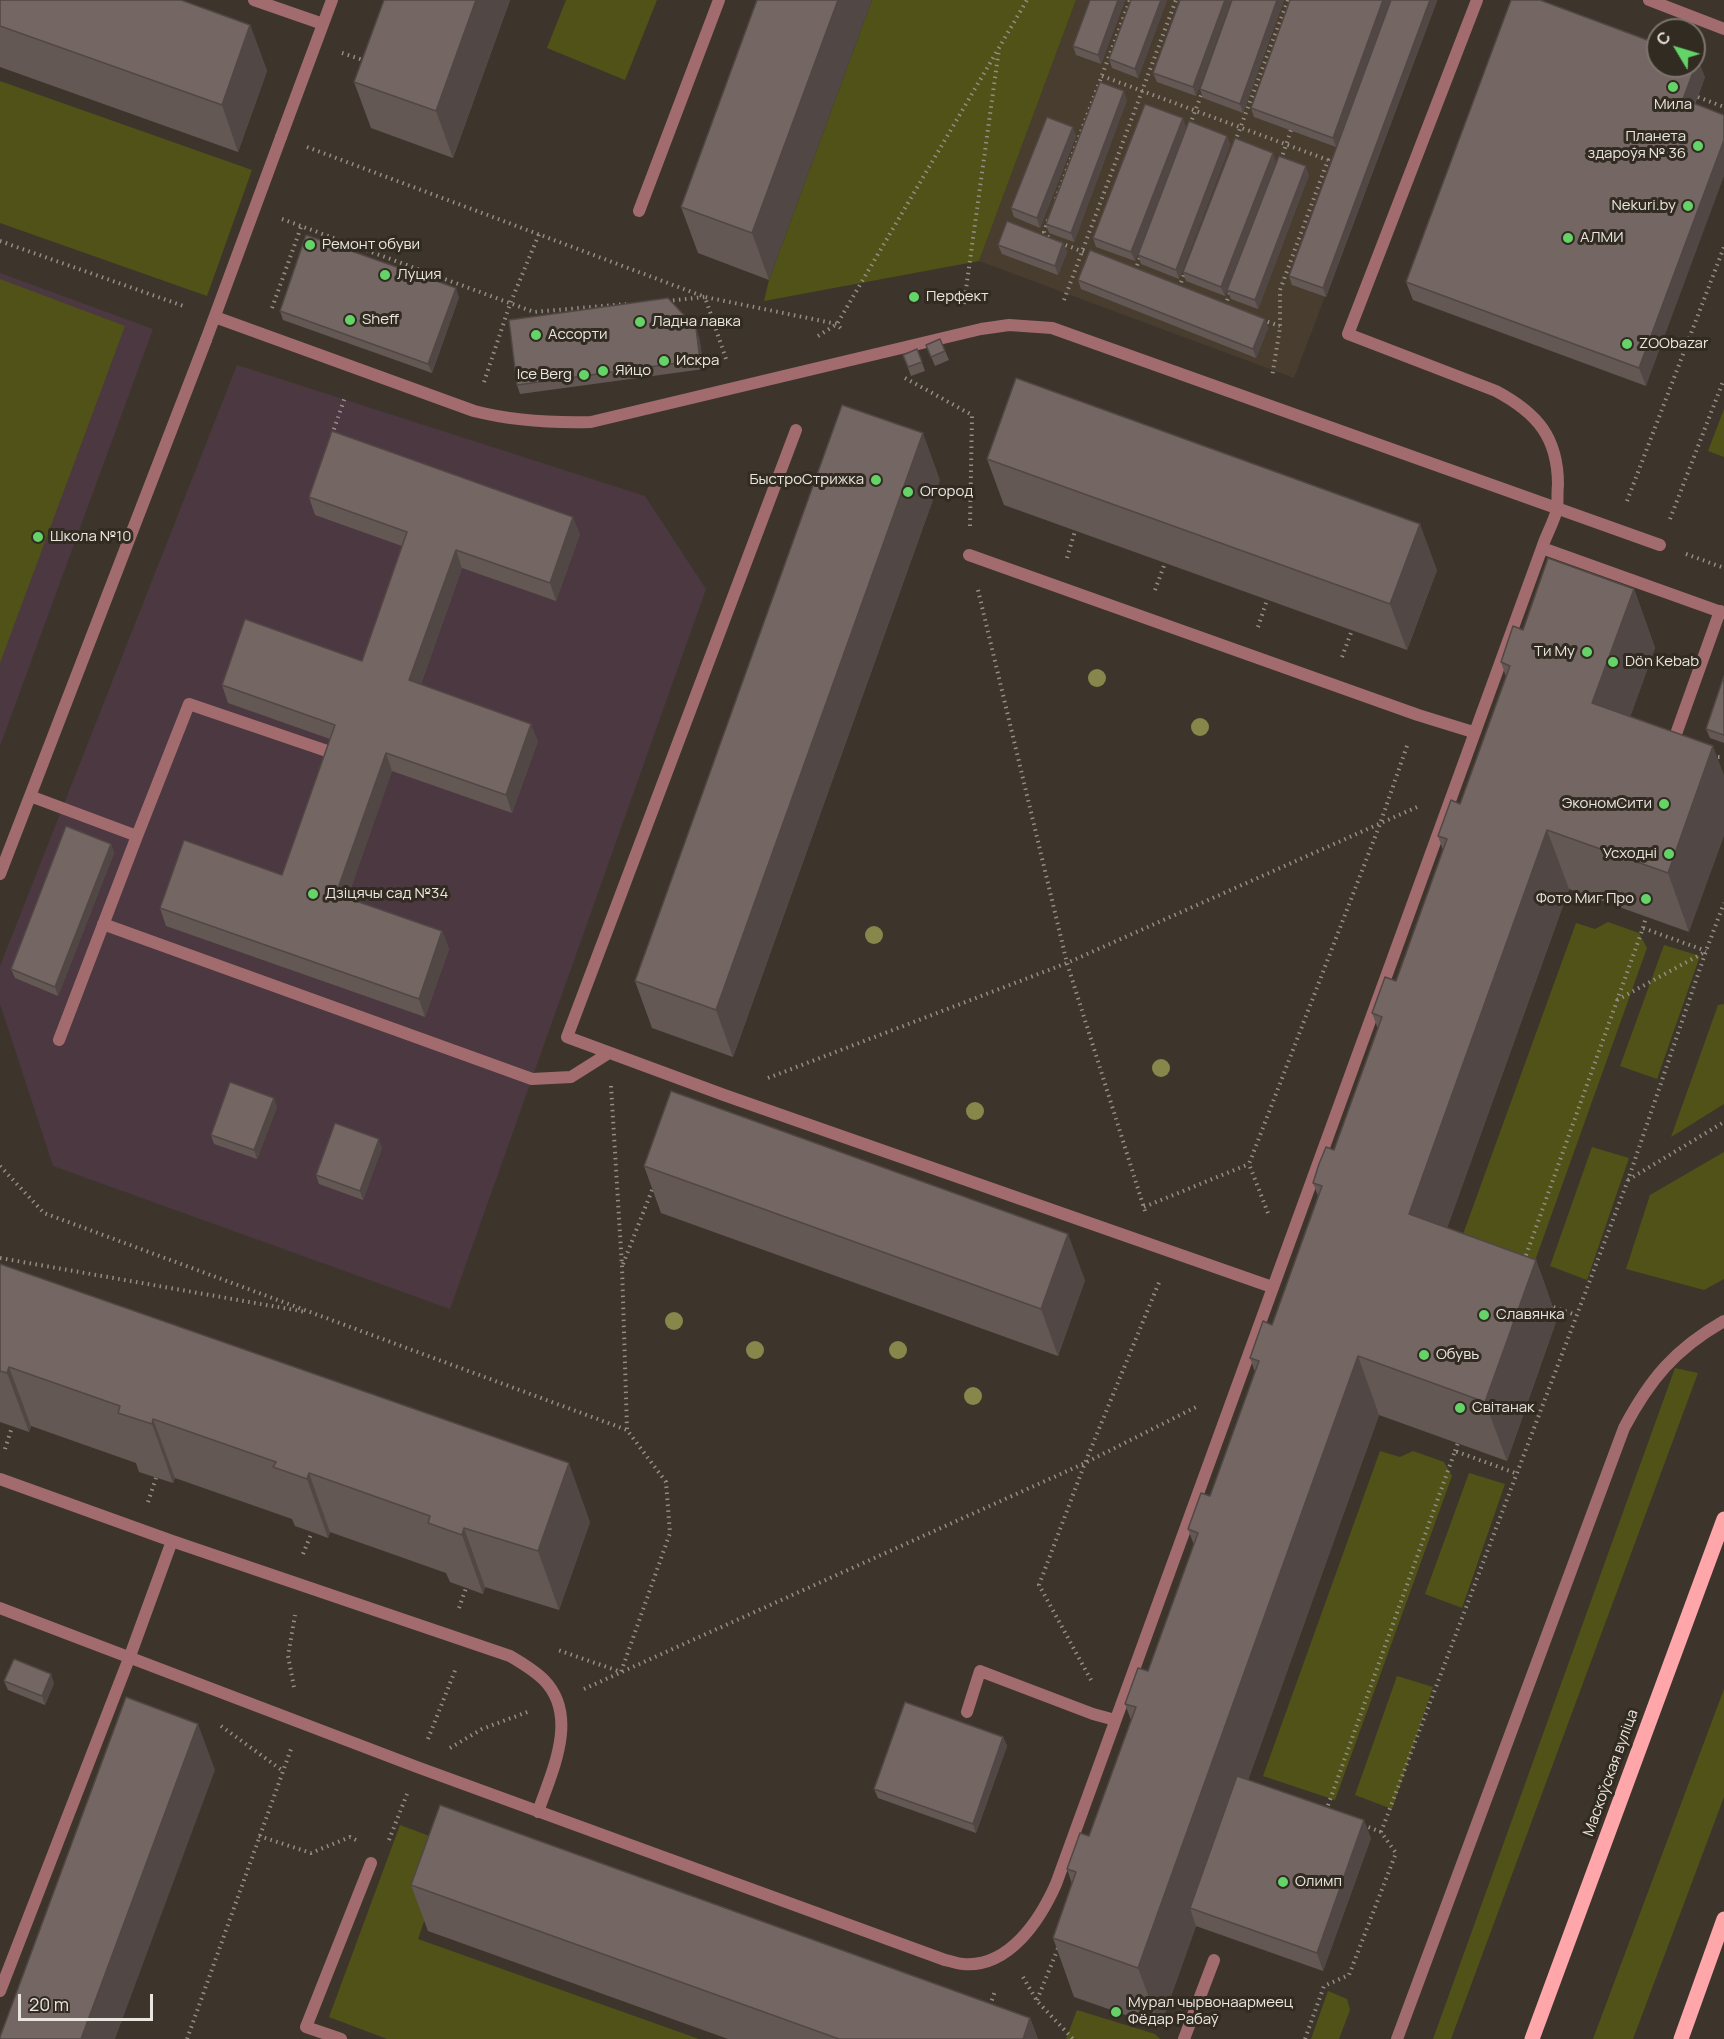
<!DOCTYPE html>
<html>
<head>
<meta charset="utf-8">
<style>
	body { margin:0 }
	#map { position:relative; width:1724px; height:2039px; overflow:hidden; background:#3d352c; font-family:Manrope,sans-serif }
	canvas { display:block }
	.north { position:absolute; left:1646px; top:18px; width:60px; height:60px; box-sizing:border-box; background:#322b22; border:2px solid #7c756e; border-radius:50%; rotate:308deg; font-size:16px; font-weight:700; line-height:24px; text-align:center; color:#eae5df }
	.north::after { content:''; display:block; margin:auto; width:21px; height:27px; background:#64d468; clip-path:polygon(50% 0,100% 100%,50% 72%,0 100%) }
	.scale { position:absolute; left:18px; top:1994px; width:135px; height:27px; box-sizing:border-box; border:3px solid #eae5df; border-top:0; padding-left:8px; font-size:18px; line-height:21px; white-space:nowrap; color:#eae5df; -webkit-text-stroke:4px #322b22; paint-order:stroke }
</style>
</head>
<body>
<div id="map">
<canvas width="1724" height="2039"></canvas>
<div class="north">С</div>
<div class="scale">20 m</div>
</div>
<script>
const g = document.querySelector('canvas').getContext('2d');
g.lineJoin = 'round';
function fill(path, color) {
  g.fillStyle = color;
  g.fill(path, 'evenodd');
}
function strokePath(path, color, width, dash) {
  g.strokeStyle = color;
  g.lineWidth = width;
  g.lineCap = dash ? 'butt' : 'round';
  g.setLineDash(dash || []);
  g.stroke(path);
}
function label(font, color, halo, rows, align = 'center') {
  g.font = font + ' Manrope,sans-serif';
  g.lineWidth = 6;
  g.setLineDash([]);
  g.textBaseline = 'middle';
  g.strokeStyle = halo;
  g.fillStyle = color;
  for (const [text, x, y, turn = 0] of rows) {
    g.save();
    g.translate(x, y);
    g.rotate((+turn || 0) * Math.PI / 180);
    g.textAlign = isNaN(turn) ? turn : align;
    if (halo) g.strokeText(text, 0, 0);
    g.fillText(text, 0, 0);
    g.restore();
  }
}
fill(new Path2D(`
	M1076 0H1438L1294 378 979 261Z`), '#483d2e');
fill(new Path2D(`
	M0 273 153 329 0 746Z
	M237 365 645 496 706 589 450 1309 53 1166 0 1004V966Z`), '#4b3840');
fill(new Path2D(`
	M566 0H657L625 80 547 48Z
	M872 0H1076L979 261 764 301 769 280Z
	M0 81 252 170 207 296 0 223Z
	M0 279 125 326 0 663Z
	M1724 409V457L1708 451Z
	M1608 922 1639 933 1647 948 1531 1272 1458 1248 1576 923 1595 929Z
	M1664 945 1700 956 1657 1079 1620 1066Z
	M1724 1004V1104L1671 1137 1718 1005Z
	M1592 1147 1629 1158 1587 1280 1550 1266Z
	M1724 1152V1279L1704 1290 1626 1269 1650 1195Z
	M1675 1368 1698 1373 1451 2039H1433Z
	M1380 1451 1400 1457 1413 1451 1444 1462 1452 1476 1335 1800 1263 1776Z
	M1469 1473 1505 1484 1462 1608 1425 1594Z
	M1397 1676 1433 1687 1392 1809 1355 1795Z
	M1724 1689V1797L1633 2039H1593Z
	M400 1825 451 1844 418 1939 699 2039H387L329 2017Z
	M1328 1991 1347 1999 1350 2010 1339 2039H1311Z
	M1077 2010 1155 2034 1160 2039H1066Z`), '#505217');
strokePath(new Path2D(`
	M342 53 366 61
	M1102 76 1328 160 1280 290V328L1272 377
	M1698 97 1724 107
	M1190 125 1203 90
	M1235 142 1288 0
	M307 147 705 297 837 324 843 331
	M1281 160 1292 127
	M1056 199 1130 0
	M282 219 534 312 626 304
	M1048 220 1044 232 1050 239
	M0 241 186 307
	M1060 243 1092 255
	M1135 271 1141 255
	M1179 288 1185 272
	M1064 300 1176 0
	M667 301 705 297 726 359
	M964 304 999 49
	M1225 306 1230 293
	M272 308 301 227
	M1262 320 1280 326
	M818 336 837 324 1027 0
	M905 378 972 415 970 526
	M484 382 510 304 539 234
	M332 435 345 397
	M1627 501 1724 247
	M1670 519 1724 379
	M1686 554 1724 568
	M1067 558 1075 531
	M978 590 1067 963 1145 1211
	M1155 590 1165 563
	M1258 627 1267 600
	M1342 657 1352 630
	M1712 757H1724
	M1643 928 1646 917
	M1617 1000 1705 952
	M768 1078 1067 963 1417 807
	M611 1086 622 1267 627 1429
	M0 1166 44 1213 627 1430 666 1482 670 1533 621 1672 558 1650
	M1628 1180 1724 1122
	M1144 1207 1249 1164
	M1268 1213 1249 1164 1380 824 1408 743
	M0 1258 306 1312
	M1524 1261 1643 928 1706 951
	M623 1264 654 1185
	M1548 1305 1576 1315
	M5 1449 12 1427
	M1455 1451 1458 1443
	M148 1502 156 1478
	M303 1554 312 1532
	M459 1608 466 1588
	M1091 1680 1039 1585 1085 1463 1160 1280
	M294 1687 288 1656 295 1615
	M584 1689 1085 1463 1198 1406
	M221 1726 283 1771
	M428 1739 456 1668
	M450 1748 482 1729 530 1711
	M1326 1811 1455 1451 1518 1474
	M1363 1825 1381 1832
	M259 1836 311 1853 350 1837 356 1840
	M389 1840 407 1794
	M1023 1977 1037 2001 1073 2039
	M1037 2000 1059 1946
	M990 2006 995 1991
	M187 2039 291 1749
	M1305 2039 1324 1986 1349 1975 1396 1853 1381 1832 1628 1180 1706 951 1724 903`), '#948e86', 4, [1.5, 4.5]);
strokePath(new Path2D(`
	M254 0 323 24
	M1477 0 1348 334 1496 391C1537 413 1558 437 1558 485 1557 493 1558 501 1557 509 1554 522 1546 535 1542 548
	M1649 0 1724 29
	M281 137 332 0
	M639 211 719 0
	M796 430 567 1037 724 1095 1272 1287
	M969 555 1418 715 1473 732
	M1671 748 1720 611
	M30 796 137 836 59 1040
	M137 836 189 704 327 751
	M0 874 206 340
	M103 924 532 1079 571 1077 609 1053
	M0 1479 172 1541 510 1656C522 1663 534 1670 544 1680 580 1717 551 1773 538 1812
	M0 1608 417 1767 945 1960C951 1961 957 1964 963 1964 1009 1968 1040 1920 1056 1884L1542 548 1724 613
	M967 1712 980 1671 1093 1714 1115 1720
	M0 1991 130 1656 172 1541
	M341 2039 306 2027 371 1863
	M1184 2039 1214 1960
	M1397 2039 1624 1428C1650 1379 1675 1349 1724 1321`), '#a26c6e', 12);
strokePath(new Path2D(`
	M215 317 474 411C513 421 551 423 591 422L981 329 1009 325 1052 328 1660 545
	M206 340 281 137`), '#a26c6e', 12);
strokePath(new Path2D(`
	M1532 2039 1724 1519
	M1681 2039 1724 1919`), '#fea6aa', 15);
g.fillStyle = '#87864b';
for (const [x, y] of [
	[1097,678],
	[1200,727],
	[874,935],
	[1161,1068],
	[975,1111],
	[674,1321],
	[755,1350],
	[898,1350],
	[973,1396]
]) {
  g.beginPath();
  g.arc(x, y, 9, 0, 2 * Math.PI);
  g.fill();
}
fill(new Path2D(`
	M0 0 250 25 267 71 238 152 0 67Z
	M510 0 453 158 371 128 354 82Z
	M757 0 769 280 698 253 681 207Z
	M1090 0H1125L1101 64 1076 55 1073 46Z
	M1131 0H1167L1138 78 1112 68 1109 59Z
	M1180 0H1231L1196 96 1157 82 1153 73Z
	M1232 0H1284L1243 113 1203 98 1200 89Z
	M1290 0H1390L1336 147 1254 117 1251 108Z
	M1391 0H1437L1326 297 1292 285 1289 276Z
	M1705 77 1695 104 1646 386 1413 300 1406 282Z
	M1127 100 1074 242 1049 233 1046 224Z
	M1186 127 1135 261 1096 247 1093 238Z
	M1076 136 1040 228 1014 217 1011 208Z
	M1227 136 1230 145 1179 279 1141 264 1138 255Z
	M1276 162 1225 296 1186 281 1183 272Z
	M1309 175 1258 309 1231 299 1227 290Z
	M1063 243 1067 252 1058 275 1002 254 998 245Z
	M1078 280 1265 319 1268 328 1256 358 1081 289Z
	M459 297 432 373 283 320 280 311Z
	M699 337 704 369 520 394 517 385Z
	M940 339 949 360 935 366 926 345Z
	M917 349 925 371 911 376 903 355Z
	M987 459 1437 570 1407 650 1004 505Z
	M940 480 733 1057 652 1028 635 981Z
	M309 497 580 534 556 601 462 568 421 684 538 741 512 813 392 771 347 898 442 931 449 949 425 1017 166 926 160 908 282 875 330 739 228 703 222 685 362 661 402 546 315 515Z
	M1634 589 1655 648 1630 717 1689 932 1569 889 1447 1228 1536 1260 1557 1319 1507 1461 1379 1415 1248 1780 1371 1838 1323 1971 1196 1926 1160 2027 1074 1997 1053 1938 1072 1884 1067 1869 1089 1836 1131 1720 1125 1704 1148 1671 1194 1545 1188 1529 1210 1496 1255 1372 1250 1358 1272 1325 1318 1196 1313 1183 1334 1150 1378 1029 1372 1013 1396 981 1443 850 1438 836 1460 804 1506 677 1501 662 1523 630Z
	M1724 676V743L1710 738 1706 729Z
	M111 844 114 853 58 996 15 978 11 969Z
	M277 1107 257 1159 214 1144 211 1135Z
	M382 1148 363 1200 319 1184 316 1175Z
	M644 1166 1085 1280 1058 1356 661 1213Z
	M0 1264 590 1522 559 1610 485 1587 483 1594 450 1582 446 1573 330 1532 328 1538 312 1532 295 1526 292 1519 175 1478 173 1483 139 1472 136 1463 31 1426 29 1432 0 1422Z
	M4 1681 54 1683 45 1705 8 1690Z
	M1003 1737 1007 1746 976 1833 878 1798 874 1789Z
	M411 1885 1030 2018 1038 2039H728L428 1931Z`), '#645855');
fill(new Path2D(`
	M476 0H510L453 158 436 111Z
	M838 0H872L769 280 752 233Z
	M1118 0H1125L1101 64 1098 55Z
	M1161 0H1167L1138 78 1135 69Z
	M1225 0H1231L1196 96 1193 87Z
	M1277 0H1284L1243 113 1240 104Z
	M1383 0H1390L1336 147 1333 138Z
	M1430 0H1437L1326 297 1323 288Z
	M250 25 267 71 238 152 222 105Z
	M1698 59 1705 77 1689 117 1683 99Z
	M1124 91 1127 100 1074 242 1071 233Z
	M1183 118 1186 127 1135 261 1131 252Z
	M1073 127 1076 136 1040 228 1037 218Z
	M1227 136 1230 145 1179 279 1176 270Z
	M1724 140V176L1646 386 1639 368Z
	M1273 153 1276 162 1225 296 1221 287Z
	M1306 166 1309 175 1258 309 1255 300Z
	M1063 243 1067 252 1058 275 1055 266Z
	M456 288 459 297 432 373 428 364Z
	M1265 319 1268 328 1256 358 1253 349Z
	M696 328 699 337 704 369 700 360Z
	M923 433 940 480 733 1057 716 1010Z
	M573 517 580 534 556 601 550 583Z
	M1420 524 1437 570 1407 650 1390 604Z
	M456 550 462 568 416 698 409 680Z
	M1634 589 1655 648 1614 762 1592 703Z
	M531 724 538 741 512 813 506 795Z
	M1713 746 1724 775V836L1689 932 1668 873Z
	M386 753 392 771 343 912 336 894Z
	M1547 830 1569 889 1431 1273 1409 1214Z
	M111 844 114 853 58 996 55 987Z
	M442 931 449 949 425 1017 419 999Z
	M274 1098 277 1107 257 1159 254 1150Z
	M379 1139 382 1148 363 1200 360 1191Z
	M1068 1234 1085 1280 1058 1356 1041 1309Z
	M1536 1260 1557 1319 1507 1461 1485 1402Z
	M1358 1356 1379 1415 1201 1912 1190 1908 1196 1926 1160 2027 1138 1968Z
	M9 1367 31 1426 29 1432 7 1373Z
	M153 1419 175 1478 173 1483 152 1424Z
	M569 1463 590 1522 559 1610 538 1551Z
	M309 1473 330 1532 328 1538 307 1479Z
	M464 1528 485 1587 483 1594 462 1535Z
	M51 1674 54 1683 45 1705 42 1696Z
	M198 1724 215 1770 115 2039H81Z
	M1003 1737 1007 1746 976 1833 973 1824Z
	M1364 1820 1371 1838 1323 1971 1317 1953Z
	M1030 2018 1038 2039H1023Z`), '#514745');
const building = new Path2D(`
	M0 0H181L250 25 222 105 0 26Z
	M384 0H476L436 111 354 82Z
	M757 0H838L752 233 681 207Z
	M1090 0H1118L1098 55 1073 46Z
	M1131 0H1161L1135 69 1109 59Z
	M1180 0H1225L1193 87 1153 73Z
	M1232 0H1277L1240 104 1200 89Z
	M1290 0H1383L1333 138 1251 108Z
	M1391 0H1430L1323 288 1289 276Z
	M1511 0H1540L1658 44V66H1694V57L1698 59 1683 99 1724 115V140L1639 368 1406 282Z
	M1100 82 1124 91 1071 233 1046 224Z
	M1145 104 1183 118 1131 252 1093 238Z
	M1047 117 1073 127 1037 218 1011 208Z
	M1189 121 1227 136 1176 270 1138 255Z
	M1235 138 1273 153 1221 287 1183 272Z
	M1279 156 1306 166 1255 300 1227 290Z
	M1007 221 1063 243 1055 266 998 245Z
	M306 235 456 288 428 364 280 311Z
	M1090 250 1265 319 1253 349 1078 280Z
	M668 298 696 328 700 360 517 385 509 320Z
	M940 339 945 351 931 357 926 345Z
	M917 349 922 362 908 367 903 355Z
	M1016 378 1420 524 1390 604 987 459Z
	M842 405 923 433 716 1010 635 981Z
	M332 431 573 517 550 583 456 550 409 680 531 724 506 795 386 753 336 894 442 931 419 999 160 908 184 840 282 875 335 725 222 685 245 619 362 661 407 532 309 497Z
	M1548 558 1634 589 1592 703 1713 746 1668 873 1547 830 1409 1214 1536 1260 1485 1402 1358 1356 1138 1968 1053 1938 1076 1872 1067 1869 1080 1833 1089 1836 1136 1707 1125 1704 1138 1668 1148 1671 1198 1533 1188 1529 1201 1493 1210 1496 1259 1361 1250 1358 1263 1321 1272 1325 1322 1186 1313 1183 1319 1164 1326 1147 1334 1150 1382 1017 1372 1013 1385 977 1396 981 1447 839 1438 836 1451 800 1460 804 1510 666 1501 662 1513 626 1523 630Z
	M1724 676V735L1706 729Z
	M66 826 111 844 55 987 11 969Z
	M230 1082 274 1098 254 1150 211 1135Z
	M671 1091 1068 1234 1041 1309 644 1166Z
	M335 1123 379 1139 360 1191 316 1175Z
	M0 1264 569 1463 538 1551 464 1528 462 1535 428 1523 430 1516 309 1473 307 1479 273 1467 276 1462 153 1419 152 1424 118 1413 120 1406 9 1367 7 1373 0 1371Z
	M14 1659 51 1674 42 1696 4 1681Z
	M126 1697 198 1724 81 2039H0V2037Z
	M905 1702 1003 1737 973 1824 874 1789Z
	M1237 1776 1364 1820 1317 1953 1190 1908Z
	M440 1805 1030 2018 1023 2039H839L411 1885Z`);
fill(building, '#746663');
strokePath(building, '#514745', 1.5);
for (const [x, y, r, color] of [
	[1673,87,6,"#64d468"],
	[1698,146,6,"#64d468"],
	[1688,206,6,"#64d468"],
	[1568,238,6,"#64d468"],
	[310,245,6,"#64d468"],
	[385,275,6,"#64d468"],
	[914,297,6,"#64d468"],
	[350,320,6,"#64d468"],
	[640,322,6,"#64d468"],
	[536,335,6,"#64d468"],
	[1627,344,6,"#64d468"],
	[664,361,6,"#64d468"],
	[603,371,6,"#64d468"],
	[584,375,6,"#64d468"],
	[876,480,6,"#64d468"],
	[908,492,6,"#64d468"],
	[38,537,6,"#64d468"],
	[1587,652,6,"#64d468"],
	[1613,662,6,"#64d468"],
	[1664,804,6,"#64d468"],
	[1669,854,6,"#64d468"],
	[313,894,6,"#64d468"],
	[1646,899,6,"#64d468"],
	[1484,1315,6,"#64d468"],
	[1424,1355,6,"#64d468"],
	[1460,1408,6,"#64d468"],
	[1283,1882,6,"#64d468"],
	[1116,2012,6,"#64d468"]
]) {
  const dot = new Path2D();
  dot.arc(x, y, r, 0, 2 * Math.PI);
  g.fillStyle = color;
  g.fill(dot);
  strokePath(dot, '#322b22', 2);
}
label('15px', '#eae5df', '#322b22', [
	["Мила",1673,105,"center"],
	["Планета",1686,137,"right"],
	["здароўя № 36",1686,154,"right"],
	["Nekuri.by",1676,206,"right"],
	["АЛМИ",1580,238],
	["Ремонт обуви",322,245],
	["Луция",397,275],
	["Перфект",926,297],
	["Sheff",362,320],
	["Ладна лавка",652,322],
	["Ассорти",548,335],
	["ZOObazar",1639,344],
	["Искра",676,361],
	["Яйцо",615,371],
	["Ice Berg",572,375,"right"],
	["БыстроСтрижка",864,480,"right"],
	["Огород",920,492],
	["Школа №10",50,537],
	["Ти Му",1575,652,"right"],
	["Dön Kebab",1625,662],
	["ЭкономСити",1652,804,"right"],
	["Усходні",1657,854,"right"],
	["Дзіцячы сад №34",325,894],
	["Фото Миг Про",1634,899,"right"],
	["Славянка",1496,1315],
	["Обувь",1436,1355],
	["Світанак",1472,1408],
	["Олимп",1295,1882],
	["Мурал чырвонаармеец",1128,2003],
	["Фёдар Рабаў",1128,2020]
], 'left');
label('15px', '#eae5df', '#322b22', [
	["Маскоўская вуліца",1611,1773,-70]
]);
</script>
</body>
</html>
